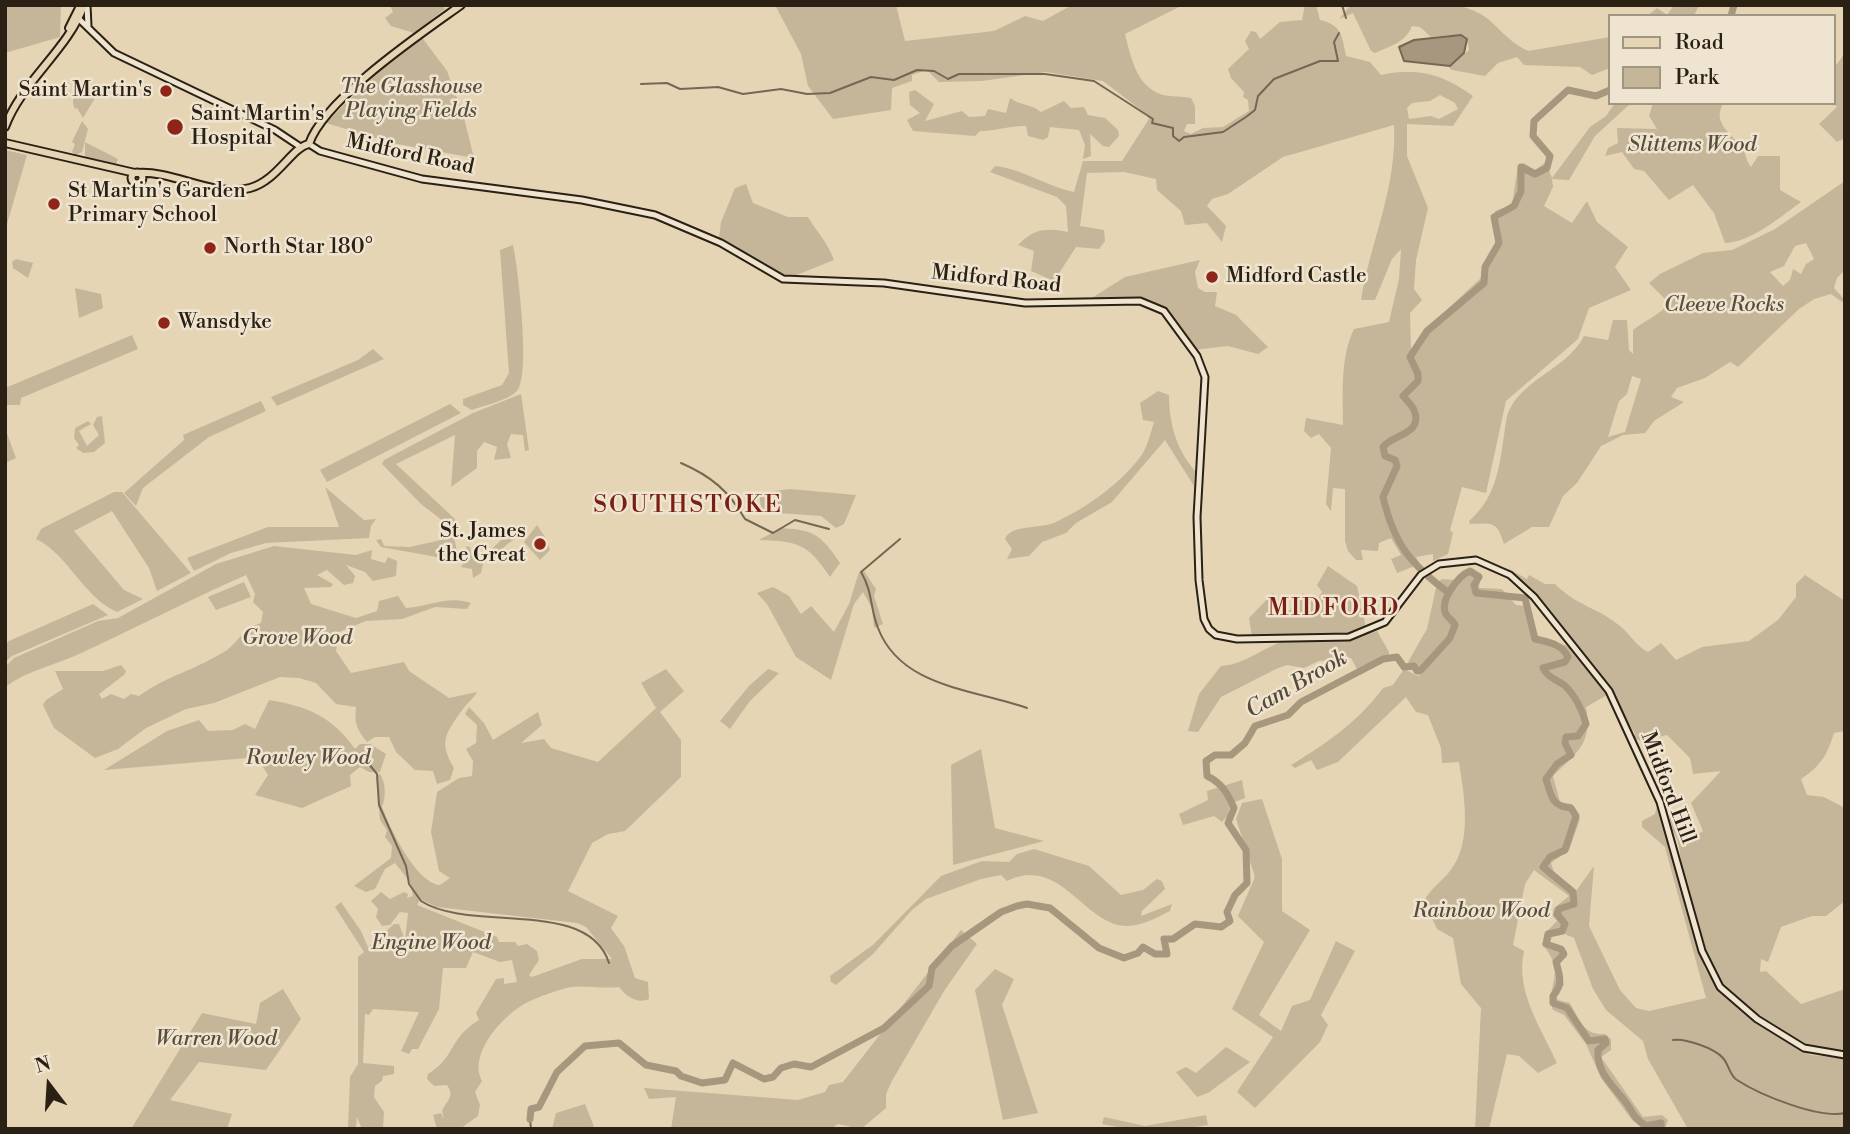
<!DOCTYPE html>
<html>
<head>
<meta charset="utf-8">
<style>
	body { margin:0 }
	#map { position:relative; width:1850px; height:1134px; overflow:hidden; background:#e5d5b5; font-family:"Libre Bodoni",serif }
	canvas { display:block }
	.frame { position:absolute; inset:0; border:7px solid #2b2014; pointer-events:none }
	.legend { position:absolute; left:1608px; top:14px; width:228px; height:91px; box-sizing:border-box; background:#eee4cf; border:2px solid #a09684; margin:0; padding:9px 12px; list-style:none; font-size:21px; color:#2b2014 }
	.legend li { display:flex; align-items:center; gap:14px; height:35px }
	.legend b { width:35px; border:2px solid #a09684 }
	.north { position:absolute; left:14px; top:1050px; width:70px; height:70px; -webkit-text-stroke:5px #eee4cf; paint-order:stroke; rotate:343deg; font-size:19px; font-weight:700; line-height:28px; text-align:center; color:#2b2014 }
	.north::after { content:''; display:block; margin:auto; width:24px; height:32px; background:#2b2014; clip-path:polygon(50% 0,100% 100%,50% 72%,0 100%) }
</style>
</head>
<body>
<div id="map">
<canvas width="1850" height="1134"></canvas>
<div class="frame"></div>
<ul class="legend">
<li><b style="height:9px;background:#e5d5b5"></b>Road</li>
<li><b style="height:19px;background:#c5b69a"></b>Park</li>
</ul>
<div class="north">N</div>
</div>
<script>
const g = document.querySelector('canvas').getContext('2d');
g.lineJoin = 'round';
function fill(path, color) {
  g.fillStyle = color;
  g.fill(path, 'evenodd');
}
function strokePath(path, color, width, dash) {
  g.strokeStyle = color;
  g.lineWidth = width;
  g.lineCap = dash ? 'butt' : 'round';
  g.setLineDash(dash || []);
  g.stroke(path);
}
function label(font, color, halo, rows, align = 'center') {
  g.font = font + ' "Libre Bodoni",serif';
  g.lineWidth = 5;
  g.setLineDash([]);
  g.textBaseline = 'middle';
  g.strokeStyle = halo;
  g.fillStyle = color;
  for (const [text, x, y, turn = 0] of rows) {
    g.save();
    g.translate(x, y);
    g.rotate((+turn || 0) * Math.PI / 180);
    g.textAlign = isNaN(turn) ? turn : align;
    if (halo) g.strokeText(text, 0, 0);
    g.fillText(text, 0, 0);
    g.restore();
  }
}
fill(new Path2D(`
	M5 5H61L60 37 5 53Z
	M390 5H443L445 9 414 33 391 26 385 18 393 12Z
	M775 5H896L905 41 994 31 1025 16 1043 21 1072 5H1183L1125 34C1131 57 1136 87 1163 95 1172 97 1182 96 1191 98L1195 106V124H1187L1184 131 1191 134 1203 128 1223 127 1249 111 1248 100 1243 97 1244 92 1231 78 1228 69 1249 49 1245 41 1251 31 1256 32 1260 39 1280 22 1302 20 1305 5H1316L1320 20C1342 25 1342 36 1346 56L1370 62 1381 75C1418 67 1442 74 1473 96L1453 126 1407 124V156L1428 208 1416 260 1414 289 1422 300 1410 313 1411 350 1424 331 1483 276C1484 263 1491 257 1495 245 1498 234 1492 223 1495 211L1512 205 1518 165 1524 163 1535 170 1546 162 1552 178 1590 127 1606 116 1615 103H1631L1595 136 1569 180 1552 179 1553 187 1544 206 1572 223 1587 201 1597 222 1628 247 1615 267 1631 290 1589 308 1578 339 1506 401 1486 493 1462 487 1450 530 1453 533 1448 554 1433 561V554L1416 557 1420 564 1397 573 1391 559 1401 555 1391 538 1379 543 1378 551 1361 550 1363 560H1356L1348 551 1345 541V489L1333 488 1331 511 1326 504 1331 448 1319 434 1311 438 1304 431 1306 418 1343 425C1343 395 1340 357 1354 329L1389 322 1399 279 1401 249 1392 259 1375 300H1361C1371 239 1397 189 1394 125L1283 157 1228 194 1212 199 1207 206 1226 226 1222 242 1207 223 1185 225 1181 211 1157 190 1156 179 1124 172 1087 173 1080 226 1104 230 1105 241 1099 249 1076 247 1054 281 1031 271 1034 251 1018 245C1035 228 1046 228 1068 232L1066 206 1057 197 990 172 995 166C1023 169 1046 186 1074 192L1083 161H1122L1149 119 1145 113 1103 81 1046 72 982 81 939 82 927 70 912 75V81L892 88 891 110 833 119 808 86 801 54ZM1440 95 1455 103 1458 109 1439 119 1431 116 1409 119 1407 108 1412 103 1430 101Z
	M1351 5H1455C1497 13 1496 36 1528 51L1610 37V68L1592 75 1580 67 1524 65 1517 57 1498 63 1485 76 1452 70 1449 68 1469 50 1468 43 1452 35 1431 37 1420 27 1412 26C1406 42 1391 46 1375 53L1371 51 1353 13 1339 19Z
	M1674 5H1699L1694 16H1647L1657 8 1667 15Z
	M421 36 447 71 463 114 474 158 392 143 326 123 383 66Z
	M1845 53V138L1837 142 1819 124 1837 107 1833 103 1834 68Z
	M88 84 95 85V98L83 118 77 108 75 109C70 97 75 88 88 84Z
	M915 90 934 104 925 121 962 111 969 117 985 116 988 109 1006 113 1010 98C1021 106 1032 104 1041 112L1064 101 1071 108 1084 107 1088 115 1105 118 1118 130 1119 136 1109 147 1103 146 1090 134 1091 156 1083 159 1085 145 1079 130 1050 127 1048 137 1043 140 1028 136 1026 126C1015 125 994 131 980 131L975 136 913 131 907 120 920 113 910 105 909 92Z
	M1653 103H1724C1711 121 1730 133 1741 146 1746 151 1745 160 1751 167L1758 156H1780V190L1801 202C1780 217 1752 242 1725 243L1714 213 1693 185 1669 200 1644 171 1634 169 1622 152 1605 156 1608 148 1618 143 1617 128 1657 129 1649 116Z
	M82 121 88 129 82 152 76 155 72 152 75 144 72 142Z
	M85 142 118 159 116 165 85 158Z
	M5 150 27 155 5 231Z
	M1845 181V270L1837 278 1834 288 1844 299 1842 302 1831 294 1814 299 1799 309 1738 367 1730 362 1705 378 1677 388 1671 397 1684 402 1654 421 1645 433 1623 435 1601 446 1577 483 1563 496 1549 527H1532L1504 544C1497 521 1493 523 1470 524L1469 521C1501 494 1500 455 1507 416 1519 379 1567 370 1584 336L1608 340 1613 320H1627L1629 350 1633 354V330C1645 320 1659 316 1669 303L1649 283 1660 274 1703 253 1732 250 1775 229ZM1806 243 1814 259 1806 264 1801 274 1793 269 1790 280 1783 286 1770 272 1784 266 1795 246ZM1632 376 1641 379 1625 432 1608 437 1619 401 1627 394Z
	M746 184 753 203 788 217H808C817 232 828 243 834 260L789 278 770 271 719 238 721 222 735 188Z
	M513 245C518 268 531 376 517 391 507 401 485 405 472 410L463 405V399L502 385 509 373 500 250Z
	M16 259 33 263 28 278 13 268 12 262Z
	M1200 260 1195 272 1198 288 1205 292H1217L1215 306 1236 315 1268 347 1258 354 1228 346 1193 350 1174 326 1171 316 1146 304 1087 301 1125 277Z
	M75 288 101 294 103 308 79 318Z
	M132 335 138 349 21 398 20 405H5V388Z
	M373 349 384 359 277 406 271 397 358 360Z
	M1158 391 1169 395C1169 423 1176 449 1195 471L1194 486 1165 440 1112 502 1076 523 1066 533 1042 542 1029 556 1007 559 1012 549 1005 539C1011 523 1043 530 1058 521 1089 506 1123 482 1143 453 1148 444 1151 432 1154 422L1143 420 1140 403Z
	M521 394 529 450 525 451 523 435 511 434 507 444 511 458 494 460 497 447 484 442 477 451V468L451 487 455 435 396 464 455 519 456 531 421 504 382 464 384 460 473 413Z
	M261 401 266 411 209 437 143 488 136 506 124 493 184 440 183 435Z
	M450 404 461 413 327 482 320 470Z
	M102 416 105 443 94 452 83 453 76 448 79 445 74 438 75 428 88 421 91 424 79 431 87 446 99 435 93 425 97 417Z
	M5 428 16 458 5 463Z
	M325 487 364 520 376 519 371 526 369 538 266 543 231 553 194 571 187 558 268 527H339Z
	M790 489 856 495 844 524 836 528 821 516 764 512 761 508 759 493Z
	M114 492H122L191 573 157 591 149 568 112 511 74 531 124 590 143 599 117 612C83 597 67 553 36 539L41 529Z
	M537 525 547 540 550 550 540 560 524 542Z
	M521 527 524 531 521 536C510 541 499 548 498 562L489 561 487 554 503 538 498 539 500 530 506 533Z
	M781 528C815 530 821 535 840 563L830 577C808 544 798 541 759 540Z
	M454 537 459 561 381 547 376 540 381 539 384 546 410 547Z
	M274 546 356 555 372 550 371 559 385 563 388 557 397 561 396 576 373 581 365 572 346 565 355 576 353 583 344 585 327 570 317 575 333 584 331 587 304 588 311 604 356 618 377 611 379 601 398 596 406 608C427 607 449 595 471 603L467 609 435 607 402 619 366 621 339 632 336 651 351 673 404 662 409 671 449 698 477 692C474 698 468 702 463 709 446 733 438 741 454 768L450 780 437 784 433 771 415 770 396 752 389 737H375L367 742C357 730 354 723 356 707L336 704 316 683 299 678 280 677 214 703 186 709 146 728 118 749 95 758 54 728 43 705 46 700 63 689 55 671H103L121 665 126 671 124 675 99 694 102 699 111 694 124 699 131 694 139 696C166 676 198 669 227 650 240 640 242 629 261 623L263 612 253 602 255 594 246 575C189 600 135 628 79 654 53 666 28 670 5 687V667L14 658 98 621 118 618 216 564Z
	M466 546 470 547 472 556 483 564 481 573 473 578 472 569 461 567 468 556Z
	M1328 566 1357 586 1365 623 1364 632 1350 635 1252 637 1249 618 1273 593 1289 611 1303 593 1315 604 1322 592 1317 585Z
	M1507 568 1527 579 1529 575 1545 584H1555C1577 606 1597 607 1620 626 1630 634 1636 646 1648 652L1661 643 1676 660 1702 647 1749 641 1778 620 1796 597V584L1805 575 1845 601V731L1834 733C1827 755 1821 766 1801 779L1807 795 1824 797 1845 808V901L1826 916H1812L1781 927 1768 962 1761 959 1760 972 1766 971 1801 1004 1845 989V1054C1832 1051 1815 1051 1803 1046 1775 1032 1736 1006 1718 980 1701 956 1683 878 1679 847 1678 834 1667 828 1670 813L1695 836 1703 831 1691 803 1721 771 1693 774 1690 758 1667 735 1641 741 1634 738 1635 734C1601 672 1558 617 1507 568Z
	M1471 570 1481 573 1479 588 1502 589 1516 605 1525 606 1538 637 1568 646 1574 650 1607 695 1586 707C1593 744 1577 752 1553 776L1560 802 1572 804 1580 819 1569 850 1551 863 1554 872 1576 891 1594 866 1589 926 1620 990 1636 1008 1649 1011 1706 998 1665 847 1642 827V821L1655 814 1657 806 1694 934 1705 969 1715 985 1750 1017 1800 1050 1811 1055 1845 1058V1129H1688L1648 1059 1643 1041 1606 1010 1593 989 1574 938 1565 934 1552 937 1550 943 1565 949 1566 957 1560 964 1564 985 1556 997 1558 1000 1570 1003C1580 1021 1583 1035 1605 1034L1611 1039V1050L1601 1057 1643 1117 1662 1115 1668 1120 1665 1129H1644L1632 1120 1601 1078 1586 1044 1564 1015 1553 1010C1545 985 1568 974 1542 944L1547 931 1557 921 1552 915 1554 908 1569 896 1534 870 1525 884 1513 945 1524 951C1515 991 1541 1028 1557 1063L1538 1073 1519 1056 1507 1054 1489 1129H1475L1481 1008 1461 984 1453 938 1437 929 1424 901C1431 888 1441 882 1450 871 1473 842 1464 796 1459 762L1442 763 1441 748 1428 715 1416 712 1406 697 1338 762 1317 770 1311 760 1295 768 1291 765C1327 743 1358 722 1383 688L1393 685 1404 669 1420 677 1408 662 1427 629 1437 583 1442 579 1455 580Z
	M864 571 876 589 874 596 883 624 874 628 872 608 863 592 854 604 831 680 796 657 767 604 757 593 773 587 789 596 801 614 811 606 834 632 849 604 859 572Z
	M244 582 251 597 216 610 208 597Z
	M93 604 108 615 12 656 5 662V645L9 641Z
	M1377 631 1389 652V660L1360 675 1351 658 1319 661 1304 668 1287 665 1276 669 1221 697 1198 732 1188 731 1199 694 1221 666C1244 665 1264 647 1286 640 1314 632 1342 644 1377 631Z
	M666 669 684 691 660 712 681 740V777L625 831 608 834 592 843 568 891 618 916 611 928 624 946 635 978 648 982 649 999C637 1004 627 997 619 987 603 989 585 985 571 987 558 990 537 997 526 1003 502 1016 468 1054 482 1081L475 1092 480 1105 478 1116 460 1129H437L433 1115 441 1113 444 1119 442 1111C447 1100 455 1097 447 1085L434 1086 427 1079 428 1074C456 1057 448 1039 479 1020L476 1013 496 979 504 978V984L517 982 512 960 500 962 473 952 466 968H443L439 1009 418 1049H412L409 1054 401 1051 419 1012 373 1009 369 1015 365 1014 363 1063 394 1066V1074L383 1076 382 1081 375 1086 374 1097 384 1112 383 1129H362L357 1117 356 1127 348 1128 350 1077 358 1064V957L364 952 335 907 341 902 361 931 368 947 394 924H399L405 940 408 913 400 912 390 925 382 926 376 917 378 909 371 901 381 892 390 899 404 892 408 894 407 898 413 896 410 882 395 863 385 869 375 889 366 892 354 886 391 858 392 846 385 837 387 830 380 820 376 776 380 774C386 783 386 797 382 807 390 828 416 883 440 885L450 878 439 871 431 832 437 792 459 778 472 776 473 761 466 749 476 743 477 725 465 714 469 707 484 723 493 740 538 712 542 725 521 743 544 739 551 748 598 762 656 708 641 683ZM420 899 437 907 577 923 586 927 612 959H582L532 977 529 975 539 960 537 951 527 944 518 946 515 942H499L497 937 417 905Z
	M768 669 779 673 750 701 730 729 720 721 749 686Z
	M269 700C307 706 333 717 355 749L360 744H370L386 754 380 772H369L360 767 350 775 351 786 302 808 255 795 268 775 260 762 247 758 104 770 167 731 199 720 208 731 233 730 245 724 255 729Z
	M981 749 995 828 1044 841 953 865 951 765Z
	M1242 780 1245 798 1230 804 1228 815 1222 822 1214 816 1183 825 1179 814 1208 800 1207 791Z
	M1262 799 1282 859V911L1310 930 1259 1015 1281 1031 1292 1006 1310 1000 1336 941 1355 951 1321 1015 1328 1025 1320 1042 1255 1108 1237 1092 1273 1037 1232 1009 1264 942 1238 916 1255 877 1236 819 1242 803Z
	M1034 849 1089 866 1121 895 1143 890 1157 879 1162 881 1165 889 1142 911 1141 916 1172 904 1170 911C1154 919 1137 929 1118 925 1081 916 1056 856 1007 881L1001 875 981 879 926 899 911 911 873 954 836 985 831 982 830 976 874 944 941 876 982 861 1009 862 1017 854Z
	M961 930 977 944 944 991 892 1081 886 1094V1108L861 1129 838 1124 831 1129H671L676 1097 649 1099 644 1088 798 1100 825 1092 829 1085 843 1082Z
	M995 969 1014 979 1002 1005 1038 1113 1003 1120 975 990Z
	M283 989 301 1019 266 1070 199 1062 170 1100 232 1114 227 1129H131L202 1013 256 1024 260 1003Z
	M1226 1047 1250 1062 1208 1093 1197 1097 1176 1072 1186 1067 1196 1073Z
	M585 1104 595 1129H552L556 1113Z
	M1206 1115 1208 1125C1174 1131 1136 1132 1102 1124L1104 1117 1145 1126Z`), '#c5b69a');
const water = new Path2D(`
	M1461 35 1467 39 1464 53 1450 66 1404 61 1399 47 1414 40Z`);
fill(water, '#a6977e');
strokePath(water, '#756754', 2);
strokePath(new Path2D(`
	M1342 5 1346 18
	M641 84 667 83 680 89 718 87 743 94 781 89 807 94 830 93 871 77 894 80 917 70 934 71 948 79 959 74H1045L1094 81 1153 119 1152 123 1173 128V136L1179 141 1184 137 1223 132 1246 117 1255 110 1258 96 1274 79 1320 61H1338L1334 42 1339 33
	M681 463C711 476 729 491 745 519L773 533 795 520 829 529
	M900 539 861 572C873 592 870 609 878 628 901 688 974 689 1027 708
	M364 758 377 774 379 805 406 866 409 884 421 901C470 933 588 897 609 963
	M1673 1040C1685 1038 1714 1048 1723 1058 1729 1065 1730 1076 1737 1080 1760 1095 1819 1119 1845 1113
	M530 1119 531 1129`), '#756754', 2);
strokePath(new Path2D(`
	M1731 16 1734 5
	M1449 593C1411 565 1394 544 1383 497L1397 466 1395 460 1385 456 1383 447C1393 434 1424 434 1414 410 1412 405 1406 400 1403 396L1418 381V374L1410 357 1427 331 1484 283 1485 267 1499 243 1494 217 1514 206 1521 191V167L1535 174 1547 168 1550 156 1533 136 1534 121 1568 90 1596 96 1610 90
	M530 1119 531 1109 539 1107 557 1072 585 1046 619 1043 646 1065 676 1071 681 1076 702 1083 725 1080 733 1063 764 1079 773 1077 781 1068 794 1064 811 1067 884 1028 929 986 932 968 952 946 1001 912 1017 906 1027 904 1050 908 1099 948 1124 958 1138 953 1143 947 1155 954H1167L1164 939H1173L1195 924 1221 927 1230 921 1227 912 1235 895 1247 883 1246 850 1228 823 1234 808C1228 794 1222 783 1207 776L1206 761 1215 755H1231L1245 743 1255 726 1288 715 1301 702 1383 659 1397 657 1404 667 1414 666 1417 671 1421 670 1450 638 1455 625C1453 620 1446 617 1445 612 1441 599 1458 576 1470 571L1479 577 1474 585 1476 593 1525 598 1535 639C1548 642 1562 644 1568 657L1565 662 1543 668C1548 678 1556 679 1564 685 1575 695 1583 711 1586 724L1578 736 1566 737 1565 743 1571 755 1557 764 1546 779C1551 796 1552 807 1571 808L1576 816 1565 850 1550 857 1543 867 1573 892 1574 904 1559 909 1557 914 1565 924 1562 931 1548 934 1546 944 1561 949 1564 954 1556 962C1560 976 1563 984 1553 996V1003L1567 1008 1589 1041 1605 1039 1606 1043 1598 1050C1596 1071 1612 1085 1624 1100 1633 1111 1632 1117 1646 1126L1661 1123V1129`), '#a6977e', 7);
const secondary = new Path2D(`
	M87 5 88 26
	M79 19 114 53 275 130 299 146
	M309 144 320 151 422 179 582 200 655 215 721 243 783 279 884 283 1025 303 1140 301 1164 311 1197 356 1205 377 1197 517 1199 580 1204 619 1209 629 1216 635 1237 639 1349 637 1385 622 1421 575 1439 564 1476 560 1510 575 1534 597 1609 691 1660 802 1702 951 1720 987 1757 1019 1804 1048 1845 1055`);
const primary = new Path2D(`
	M69 28 80 6
	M5 127C22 81 68 50 84 5
	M5 143 135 173
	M131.5 178a5.5 5.5 0 1 1 11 0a5.5 5.5 0 1 1-11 0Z
	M137 173C174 170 212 198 250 188 277 181 292 147 309 144 324 99 422 33 461 5`);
strokePath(secondary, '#2b2014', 9);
strokePath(primary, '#2b2014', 10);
strokePath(secondary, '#eee4cf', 5);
strokePath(primary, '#e5d5b5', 6);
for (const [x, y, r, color] of [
	[166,91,7,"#8f2418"],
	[175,127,9,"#8f2418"],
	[54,204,7,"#8f2418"],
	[210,248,7,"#8f2418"],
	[1212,277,7,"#8f2418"],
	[164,323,7,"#8f2418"],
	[540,544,7,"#8f2418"]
]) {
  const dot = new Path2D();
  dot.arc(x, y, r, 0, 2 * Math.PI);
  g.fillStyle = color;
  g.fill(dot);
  strokePath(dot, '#eee4cf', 2.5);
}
label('italic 21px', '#594d3c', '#eee4cf', [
	["The Glasshouse",411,88],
	["Playing Fields",411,112],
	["Slittems Wood",1692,146],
	["Cleeve Rocks",1724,306],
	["Grove Wood",297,639],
	["Rowley Wood",308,759],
	["Rainbow Wood",1481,912],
	["Engine Wood",431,944],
	["Warren Wood",216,1040]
]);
label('21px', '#2b2014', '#eee4cf', [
	["Saint Martin's",152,91,"right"],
	["Saint Martin's",191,115],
	["Hospital",191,139],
	["St Martin's Garden",68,192],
	["Primary School",68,216],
	["North Star 180°",224,248],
	["Midford Castle",1226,277],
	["Wansdyke",178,323],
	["St. James",526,532,"right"],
	["the Great",526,556,"right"]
], 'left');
label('21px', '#2b2014', '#eee4cf', [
	["Midford Road",410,155,12],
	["Midford Road",996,280,6],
	["Midford Hill",1667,788,69]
]);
label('italic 23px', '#564a39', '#eee4cf', [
	["Cam Brook",1297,685,-30]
]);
g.letterSpacing = '2px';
label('24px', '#7a1f14', '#eee4cf', [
	["SOUTHSTOKE",688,506],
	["MIDFORD",1334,609]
]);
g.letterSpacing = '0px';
</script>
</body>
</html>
